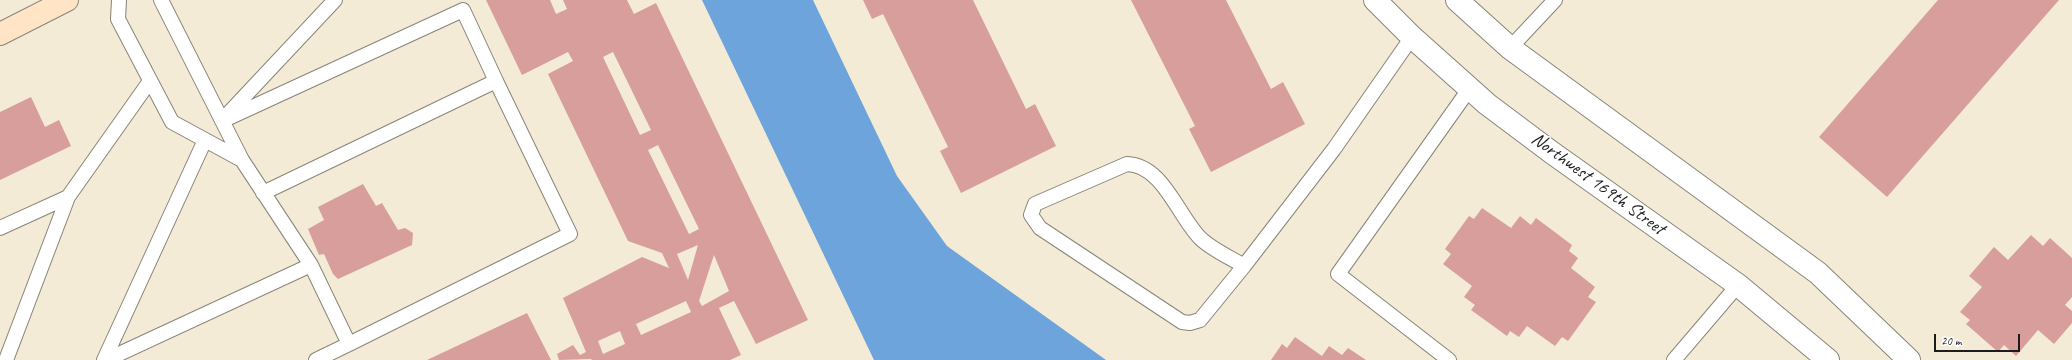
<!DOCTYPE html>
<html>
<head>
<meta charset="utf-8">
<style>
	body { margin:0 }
	#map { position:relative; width:2072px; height:360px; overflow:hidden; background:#f3ebd6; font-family:Caveat,sans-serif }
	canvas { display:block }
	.scale { position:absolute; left:1934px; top:334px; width:86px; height:18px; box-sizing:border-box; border:2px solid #1c1c1c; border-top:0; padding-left:5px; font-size:12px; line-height:14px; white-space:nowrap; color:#1c1c1c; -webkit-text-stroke:3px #fff; paint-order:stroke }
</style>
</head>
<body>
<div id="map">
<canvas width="2072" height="360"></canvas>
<div class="scale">20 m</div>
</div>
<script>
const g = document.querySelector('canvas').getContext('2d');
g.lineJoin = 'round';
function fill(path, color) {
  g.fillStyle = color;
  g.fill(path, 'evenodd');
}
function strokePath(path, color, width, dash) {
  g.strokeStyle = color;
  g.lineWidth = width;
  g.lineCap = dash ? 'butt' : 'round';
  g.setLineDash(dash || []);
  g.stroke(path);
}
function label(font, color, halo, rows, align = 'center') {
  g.font = font + ' Caveat,sans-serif';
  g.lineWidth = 3;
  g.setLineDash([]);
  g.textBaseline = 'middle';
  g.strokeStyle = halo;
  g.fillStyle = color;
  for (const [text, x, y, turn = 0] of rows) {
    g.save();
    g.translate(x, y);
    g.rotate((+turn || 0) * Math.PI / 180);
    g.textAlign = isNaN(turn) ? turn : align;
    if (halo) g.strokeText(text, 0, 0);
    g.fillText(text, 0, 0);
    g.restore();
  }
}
fill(new Path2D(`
	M702 0H813L897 176 947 246 1106 360H874Z`), '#6ca4db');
fill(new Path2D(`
	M486 0H550L556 14 567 9 563 0H627L634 14 656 3 808 320 756 344 734 301 719 308 741 355 730 360H592L591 359 559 360 557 354 573 345 580 355 586 352 563 298 642 257 669 268 662 253 628 241 548 74 573 61 568 52 522 75ZM613 52 651 130 640 135 603 57ZM658 145 699 229 689 234 648 150ZM698 245 688 280 677 254ZM714 255 729 291 702 306 699 301ZM686 301 691 312 641 335 636 324ZM620 331 625 344 603 354 598 341Z
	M863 0H973L1026 109 1035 104 1056 146 961 193 940 151 948 147 883 14 872 19Z
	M1131 0H1226L1271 89 1283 82 1305 124 1211 172 1189 129 1195 126Z
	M1938 0H2059L1887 197 1819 137Z
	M31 97 45 127 59 120 71 146 0 180V112Z
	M363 184 376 206 382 203 398 230 405 228 413 233 412 245 338 279 333 274 324 254 319 255 308 229 324 220 318 207Z
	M1482 208 1511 228 1520 216 1531 225 1536 218 1572 245 1569 251 1578 258 1571 268 1595 287 1588 297 1596 302 1568 341 1562 337 1555 346 1527 326 1519 337 1510 331 1507 336 1471 310 1475 305 1464 297 1472 286 1443 264 1451 254 1445 249 1469 216 1474 219Z
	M2031 235 2043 246 2050 238 2072 258V297L2065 305 2072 311V323L2054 344 2038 330 2016 356 2004 345 1998 352 1966 324 1970 320 1960 312 1982 287 1969 276 1994 247 2008 260Z
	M527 313 551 360H427Z
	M1295 337 1322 356 1329 346 1342 355 1348 348 1366 360H1271L1282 344 1287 348Z`), '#d79e9b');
const service = new Path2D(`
	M119 0 118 19 172 122 242 160
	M161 0 242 160 311 265 349 344 316 360
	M1510 48 1555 0
	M227 115 335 0
	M222 121 463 10 496 81
	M263 193 496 81 570 234 349 344
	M0 228 68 197
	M1244 266C1231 258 1211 249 1200 238 1178 216 1163 165 1127 164L1035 204 1031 215 1040 228 1182 322 1190 323 1200 320 1244 266 1334 149 1412 37
	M6 360 68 197 150 81
	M104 360 205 140
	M106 360 311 265
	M1449 360 1338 274 1470 88
	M1674 360 1738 285`);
const tertiary = new Path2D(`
	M1375 0 1412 37 1487 104 1551 152 1738 285 1828 360
	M1457 0 1510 48 1818 273 1909 360`);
const secondary = new Path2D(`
	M0 34 67 0`);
strokePath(service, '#888479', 16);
strokePath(tertiary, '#888479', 24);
strokePath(secondary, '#888479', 24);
strokePath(service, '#fff', 14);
strokePath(tertiary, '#fff', 22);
strokePath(secondary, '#ffe4c6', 22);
label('19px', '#1c1c1c', '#fff', [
	["Northwest 169th Street",1598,184,36]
]);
</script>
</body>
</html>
